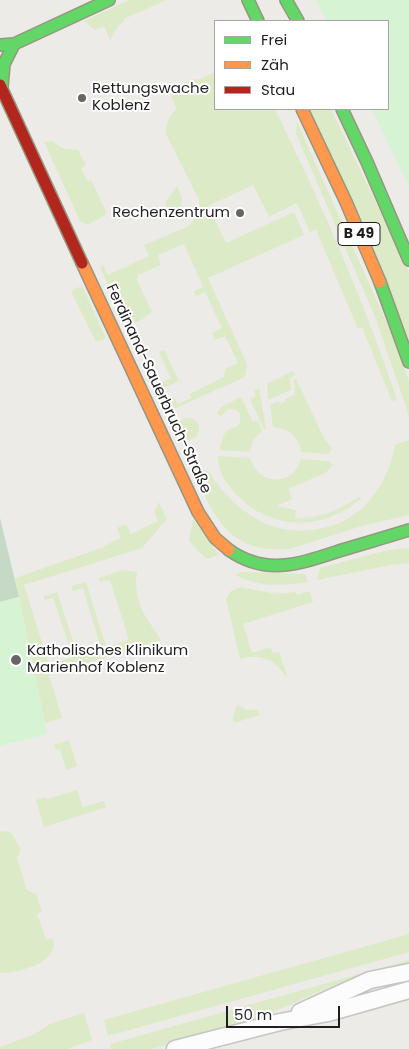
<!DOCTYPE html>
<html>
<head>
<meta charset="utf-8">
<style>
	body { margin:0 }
	#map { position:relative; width:409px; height:1049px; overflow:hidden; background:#edebe8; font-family:Poppins,sans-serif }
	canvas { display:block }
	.legend { position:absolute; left:214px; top:20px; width:175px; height:90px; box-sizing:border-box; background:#fff; border:1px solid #a5a5a5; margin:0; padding:6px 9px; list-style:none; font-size:15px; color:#1f1f1f }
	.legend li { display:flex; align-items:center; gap:10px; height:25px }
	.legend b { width:25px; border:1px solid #a5a5a5 }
	.scale { position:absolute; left:226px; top:1006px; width:114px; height:22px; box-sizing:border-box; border:2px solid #1f1f1f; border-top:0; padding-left:6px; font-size:15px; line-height:18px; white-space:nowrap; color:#1f1f1f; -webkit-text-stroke:4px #fff; paint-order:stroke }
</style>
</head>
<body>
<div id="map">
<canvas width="409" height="1049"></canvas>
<ul class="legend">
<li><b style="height:6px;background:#63d668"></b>Frei</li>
<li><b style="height:6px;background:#ff974d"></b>Zäh</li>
<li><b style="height:6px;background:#b3261e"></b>Stau</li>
</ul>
<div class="scale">50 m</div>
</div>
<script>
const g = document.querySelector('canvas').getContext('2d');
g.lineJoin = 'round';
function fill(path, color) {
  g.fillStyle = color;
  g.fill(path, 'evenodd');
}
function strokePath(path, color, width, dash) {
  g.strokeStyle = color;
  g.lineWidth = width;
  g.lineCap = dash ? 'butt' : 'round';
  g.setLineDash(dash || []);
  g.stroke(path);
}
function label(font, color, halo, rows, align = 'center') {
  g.font = font + ' Poppins,sans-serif';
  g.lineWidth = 4;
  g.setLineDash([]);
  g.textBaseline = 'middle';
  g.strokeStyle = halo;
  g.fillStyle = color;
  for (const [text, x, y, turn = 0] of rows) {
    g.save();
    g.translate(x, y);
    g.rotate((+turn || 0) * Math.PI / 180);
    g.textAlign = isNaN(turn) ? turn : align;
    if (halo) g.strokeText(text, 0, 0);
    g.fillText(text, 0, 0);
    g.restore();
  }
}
fill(new Path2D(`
	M129 0H166L124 19V22L118 26 110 40 104 26 95 30 84 21Z
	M215 72V109H275C321 203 364 300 397 400L392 401 362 327 358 329 316 230 310 232 297 203 269 217 253 185 208 206 226 243 294 212 304 235 208 278 247 364 245 377 167 412 164 407 166 401 174 397 178 404 191 398 190 394 224 377 225 369 238 363 225 336 215 340 212 333 222 328 205 292 196 296 194 291 203 287 184 244 158 255 161 265 138 275 137 280 152 312 146 316 145 318 127 327 100 267 103 265 108 275 149 256 144 245 187 227C196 220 201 211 199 200L166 134C166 123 168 116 177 109L171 96 184 90 181 84 193 79 198 80Z
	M310 109H331L409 272V341Z
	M297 122 393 337 409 381V416L376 319 296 134Z
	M52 141 62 148 78 150 86 165 81 168 87 181 91 180 107 214 87 225 80 221 44 142Z
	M177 186C181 195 186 204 176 212L165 205 166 201Z
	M79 287 83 288 106 338 96 342 71 291Z
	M164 350 179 381 160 390 156 389 155 385 171 378 159 352Z
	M293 371 295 375 290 378 291 390 268 400 267 384Z
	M296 379 324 438 332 448 329 454 301 452C298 435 289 429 273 427L270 405 279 401 280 404 285 402V399L295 394 294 380Z
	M259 388 266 429 264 430 250 399 256 396 254 390Z
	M241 397 253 422 258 420 262 431 254 439 249 452 219 450 224 434 229 429 238 426C244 417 239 408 228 409L221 416 217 414 221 407Z
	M177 429a11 11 0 1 1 22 0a11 11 0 1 1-22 0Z
	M409 440V515L362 526 290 549C226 554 214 515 191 466 197 468 208 471 212 475 214 478 215 482 218 485 228 498 241 510 255 518 284 537 329 534 356 513 376 499 392 469 395 445Z
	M218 456 250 458C258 486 293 487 301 459L329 461 333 466 325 473 288 489 292 499 276 506 296 510 295 519C323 517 335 512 359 497L361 499C354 503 348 509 341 512 304 531 263 524 235 493 225 482 218 472 218 456Z
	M159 502 167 519 142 548 24 585 49 665 73 657 53 598 44 600V596L57 592 78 656 101 649 83 588 73 591 71 586 86 582 106 647 129 640 110 580 100 582 99 578 123 570 137 572C134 588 139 606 147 619 151 626 157 632 161 640L49 675 62 718 45 723 15 578 104 547V546L121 538 117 528 126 524 131 534 158 521 154 512Z
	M193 519 219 555 206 559 189 541Z
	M403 548 409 549V563L391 565 317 580 320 568 384 551Z
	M242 572 305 574 308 582C285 586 260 587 239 577L236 575 237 573Z
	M239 587 277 594 296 592 297 595 310 591 313 602 243 624 252 653 271 647 273 653 279 652 287 675 285 676C275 659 260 653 240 659L226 599 231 591Z
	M237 704 246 710H258L260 715 234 723 233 717Z
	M69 740 77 766 66 770 60 749 56 750 54 745Z
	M77 790 83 807 104 801 107 807 44 827 36 800 45 797 47 799Z
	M6 831 11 833 21 849 17 858 27 890 36 894 42 912 37 914 46 940 53 938C60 963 20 972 2 973H0V832Z
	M409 934V952L108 1036 104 1020Z
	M409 960V967L320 991 245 1025 151 1049H111L110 1044Z
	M84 1013 92 1040 67 1049H0V1047L33 1035 50 1024Z`), '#dceac7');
fill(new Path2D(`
	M0 518 19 597 0 602Z`), '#c6d8c6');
fill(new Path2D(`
	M315 0H409V186L372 109H388V21H327Z
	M19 597 47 734 0 746V602Z`), '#d6f3d4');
const street = new Path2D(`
	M300 1012 370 980 409 972
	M175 1049 280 1022 328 1013 409 990`);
const fast = new Path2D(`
	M248 0 258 21
	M286 0 298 21
	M0 45 14 44 109 0
	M2 87 4 64 14 44
	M342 109 367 162 409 260
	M380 282 409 362
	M229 550C267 577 302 563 342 550 365 543 387 537 409 530`);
const slow = new Path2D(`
	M302 109 346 202 380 282
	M82 263 198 512 215 538 229 550`);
const jam = new Path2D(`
	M0 85 82 263`);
strokePath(street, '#c6c5c4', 19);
strokePath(fast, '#979780', 14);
strokePath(slow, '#979780', 14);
strokePath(jam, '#979780', 14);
strokePath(street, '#fcfcfc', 16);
strokePath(fast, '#63d668', 11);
strokePath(slow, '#ff974d', 11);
strokePath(jam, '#b3261e', 11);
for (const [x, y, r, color] of [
	[82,98,5,"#676665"],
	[240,213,5,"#676665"],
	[16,660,6,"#676665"]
]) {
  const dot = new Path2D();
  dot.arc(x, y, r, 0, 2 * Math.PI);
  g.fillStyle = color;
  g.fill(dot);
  strokePath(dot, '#fff', 2);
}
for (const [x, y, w] of [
	[359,234,42]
]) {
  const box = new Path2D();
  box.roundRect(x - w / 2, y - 11.5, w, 23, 4);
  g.fillStyle = '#fff';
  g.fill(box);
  strokePath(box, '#1f1f1f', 1);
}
label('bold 14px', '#1f1f1f', null, [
	["B 49",359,234]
]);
label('15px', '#1f1f1f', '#fff', [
	["Rettungswache",92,89],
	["Koblenz",92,106],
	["Rechenzentrum",230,213,"right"],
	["Katholisches Klinikum",27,651],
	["Marienhof Koblenz",27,668]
], 'left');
label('15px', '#1f1f1f', '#fff', [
	["Ferdinand-Sauerbruch-Straße",158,389,65]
]);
</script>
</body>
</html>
